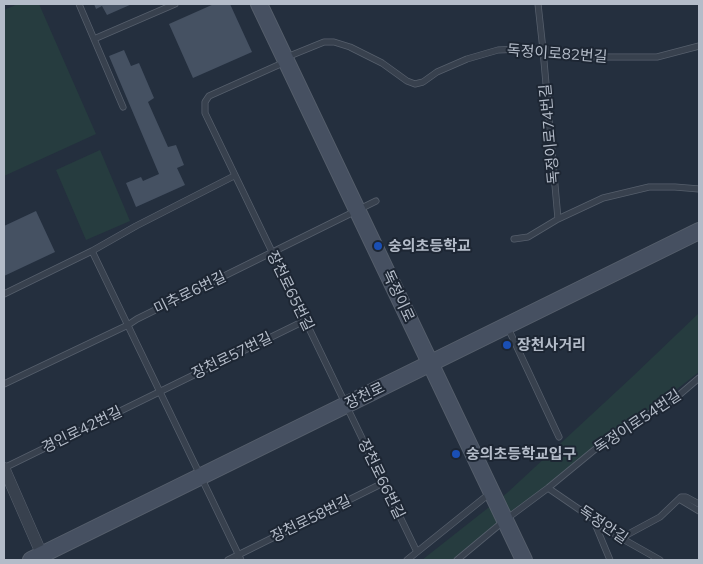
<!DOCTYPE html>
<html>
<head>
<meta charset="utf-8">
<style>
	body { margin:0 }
	#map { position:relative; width:703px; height:564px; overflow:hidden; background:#242f3e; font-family:Mulish,sans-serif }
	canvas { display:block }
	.frame { position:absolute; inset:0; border:5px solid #b4bcc9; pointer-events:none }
</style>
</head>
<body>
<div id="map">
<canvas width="703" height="564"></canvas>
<div class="frame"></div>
</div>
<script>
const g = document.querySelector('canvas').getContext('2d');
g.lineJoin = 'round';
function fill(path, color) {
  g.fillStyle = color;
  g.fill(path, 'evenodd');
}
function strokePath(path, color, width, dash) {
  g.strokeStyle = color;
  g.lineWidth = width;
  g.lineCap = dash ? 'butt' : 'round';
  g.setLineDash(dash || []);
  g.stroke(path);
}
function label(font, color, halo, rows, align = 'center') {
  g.font = font + ' Mulish,"Noto Sans KR",sans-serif';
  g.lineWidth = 4;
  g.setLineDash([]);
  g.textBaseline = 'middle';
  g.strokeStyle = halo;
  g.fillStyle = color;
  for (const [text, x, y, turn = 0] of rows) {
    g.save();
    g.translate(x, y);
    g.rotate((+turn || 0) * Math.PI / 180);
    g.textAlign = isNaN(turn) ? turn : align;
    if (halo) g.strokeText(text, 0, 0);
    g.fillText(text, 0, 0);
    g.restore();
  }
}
fill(new Path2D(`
	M18 4H39L96 134 4 176V10Z
	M100 150 130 221 86 240 56 170Z
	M699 313V372L457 560H422L507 493 631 378Z`), '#263c3f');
fill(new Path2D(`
	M94 4H132L107 15 102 6 96 9Z
	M214 4H230L252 52 193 78 169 24Z
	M124 50 131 66 139 63 154 98 148 102 168 147 176 145 184 165 177 168 185 185 136 207 126 183 141 177 143 181 159 174 109 56Z
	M36 211 55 252 4 276V226Z`), '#455162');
const lane = new Path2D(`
	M79 4 123 107
	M538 4 543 50 558 219
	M94 39 175 4
	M287 57 324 42H334L350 47 382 63 407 81 415 84 423 82 437 72 467 59 498 50 522 49 550 50 584 57H657L699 46
	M285 62 209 96 205 102V113L417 552
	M514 239 528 237 558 219 603 198 649 187H675L699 189
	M92 251 241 560
	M4 294 92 251 136 226 234 176
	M508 328 559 437
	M4 384 128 325 137 319 376 201
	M4 468 304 321
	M548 488 621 538 660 560
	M679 499 699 511
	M593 519 610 560
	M621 538 660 517 681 497H686L699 504
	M228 560 383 483
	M407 560 489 494
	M457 560 505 520 548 488 610 437 632 423 672 401 699 378`);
const street = new Path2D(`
	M4 468 42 555`);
const secondary = new Path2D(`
	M259 4 524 560
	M31 560 699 231`);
strokePath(lane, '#565f6c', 7);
strokePath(street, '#565f6c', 12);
strokePath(secondary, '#565f6c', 18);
strokePath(lane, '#38414e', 5.5);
strokePath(street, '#38414e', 11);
strokePath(secondary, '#465061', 16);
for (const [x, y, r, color] of [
	[378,246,5,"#1a4fb4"],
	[507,345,5,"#1a4fb4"],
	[456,454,5,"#1a4fb4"]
]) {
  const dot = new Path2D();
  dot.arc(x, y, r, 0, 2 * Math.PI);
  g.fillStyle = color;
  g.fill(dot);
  strokePath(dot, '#1d2633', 2);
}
label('15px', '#b4bcc9', '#1d2633', [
	["독정이로82번길",557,54,4],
	["독정이로74번길",550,134,-95],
	["장천로65번길",290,291,64],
	["미추로6번길",190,293,-26],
	["독정이로",398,296,65],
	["장천로57번길",232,356,-26],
	["장천로",365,396,-26],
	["독정이로54번길",638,422,-34],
	["경인로42번길",82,430,-26],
	["장천로66번길",381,479,64],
	["장천로58번길",311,519,-26],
	["독정안길",603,525,34]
]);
label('bold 15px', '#b4bcc9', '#1d2633', [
	["숭의초등학교",388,246],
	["장천사거리",517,345],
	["숭의초등학교입구",466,454]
], 'left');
</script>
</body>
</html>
